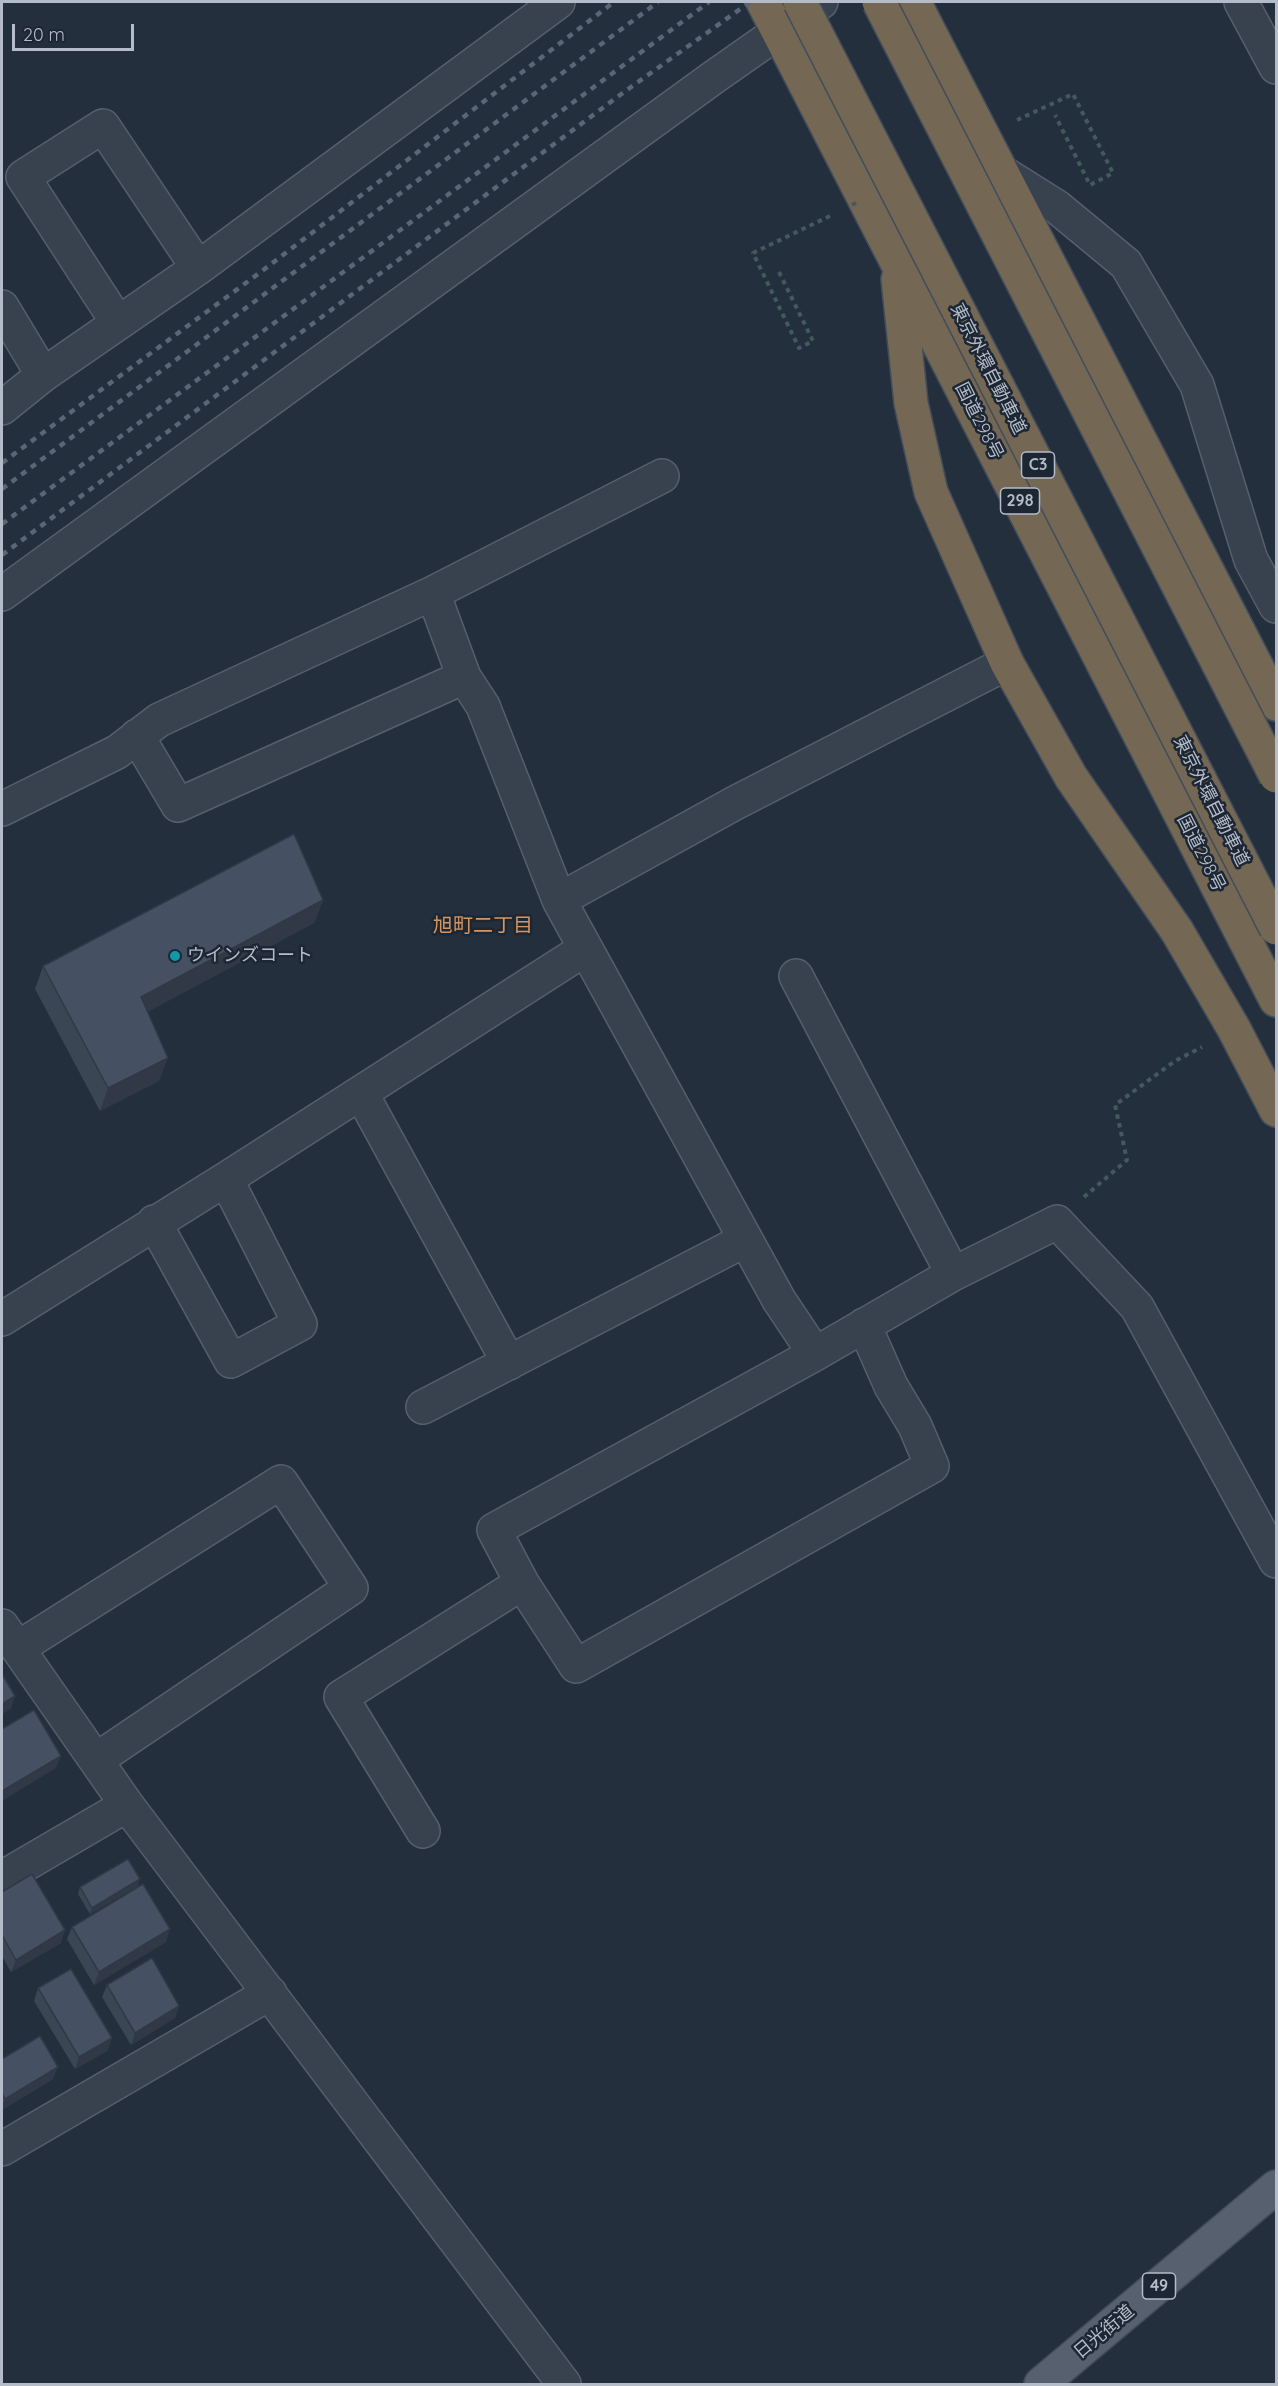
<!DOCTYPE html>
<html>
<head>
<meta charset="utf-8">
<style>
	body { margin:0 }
	#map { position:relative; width:1278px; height:2386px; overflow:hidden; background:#242f3e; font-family:Quicksand,sans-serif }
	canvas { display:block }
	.frame { position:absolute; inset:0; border:3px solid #b4bcc9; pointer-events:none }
	.scale { position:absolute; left:12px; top:24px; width:122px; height:27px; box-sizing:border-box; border:3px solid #b4bcc9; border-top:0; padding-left:8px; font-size:18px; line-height:21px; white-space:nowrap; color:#b4bcc9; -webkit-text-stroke:4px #1d2633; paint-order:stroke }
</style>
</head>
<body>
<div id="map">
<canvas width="1278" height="2386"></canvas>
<div class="frame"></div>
<div class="scale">20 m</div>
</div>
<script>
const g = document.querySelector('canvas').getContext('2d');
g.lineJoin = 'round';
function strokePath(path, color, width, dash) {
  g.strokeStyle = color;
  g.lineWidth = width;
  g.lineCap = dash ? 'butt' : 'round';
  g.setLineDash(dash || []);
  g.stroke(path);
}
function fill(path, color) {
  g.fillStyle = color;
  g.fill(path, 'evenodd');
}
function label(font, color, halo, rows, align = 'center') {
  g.font = font + ' Quicksand,"Noto Sans JP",sans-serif';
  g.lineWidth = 5;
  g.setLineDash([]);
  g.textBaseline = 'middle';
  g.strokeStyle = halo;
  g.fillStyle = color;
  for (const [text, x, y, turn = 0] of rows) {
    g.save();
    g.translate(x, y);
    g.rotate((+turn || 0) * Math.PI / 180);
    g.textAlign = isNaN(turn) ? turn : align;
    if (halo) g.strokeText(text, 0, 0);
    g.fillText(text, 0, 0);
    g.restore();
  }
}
const minor = new Path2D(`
	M1241 2 1276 67
	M1003 173 1057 207 1126 264 1197 385 1251 560 1276 606
	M2 307 43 375
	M118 323 23 177 103 126 198 268
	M2 408 43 375 198 268 558 2
	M433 593 662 476
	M2 594 714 77 821 2
	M137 736 178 805 464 677
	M2 809 117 752 159 720 433 593 464 677 483 706 559 900 779 1300 815 1354
	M559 900 735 803 1007 663
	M796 976 953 1274
	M361 1093 509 1363
	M154 1222 231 1361 300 1324 226 1179
	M2 1319 226 1179 585 949
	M864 1325 891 1386 915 1426 932 1466 576 1666 522 1583 494 1530 815 1354 953 1274 1057 1222 1137 1307 1276 1561
	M423 1407 745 1240
	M2 1626 127 1805 564 2384
	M18 1648 281 1482 351 1588 96 1760
	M423 1831 341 1697 522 1583
	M2 1878 127 1805
	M2 2149 270 1993`);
const major = new Path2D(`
	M1041 2384 1276 2187`);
const highway = new Path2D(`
	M763 2 1276 1000
	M914 2 1276 704
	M898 279 911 403 931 492 1007 663 1071 777 1177 931 1234 1029 1276 1110`);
strokePath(minor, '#565f6c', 36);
strokePath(major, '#414a57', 36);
strokePath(highway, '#434c59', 36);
strokePath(new Path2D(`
	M1017 120 1073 94 1113 173 1090 185 1055 115
	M779 272 813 341 799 348 753 253 830 216
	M1084 1197 1127 1160 1115 1105 1175 1061 1202 1047`), '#44595c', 4, [4.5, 4.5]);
strokePath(minor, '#38414e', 33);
strokePath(major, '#56606e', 33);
strokePath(highway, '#746855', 33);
strokePath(new Path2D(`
	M2 463 262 271 614 2
	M2 489 658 2
	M2 524 709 2
	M2 555 620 95 750 2`), '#5a6575', 4.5, [6, 6]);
const highwayBridge = new Path2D(`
	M800 2 1276 928
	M879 2 1276 776`);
strokePath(highwayBridge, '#434c59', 36, []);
strokePath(new Path2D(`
	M852 205 860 201`), '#44595c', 4, [4.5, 4.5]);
strokePath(highwayBridge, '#746855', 33);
fill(new Path2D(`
	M323 900 314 923 147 1012 159 1081 100 1111 35 989 43 966Z
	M138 1886 90 1914 78 1894 80 1887Z
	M2 1892 61 1943 11 1972 2 1956Z
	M72 1927 166 1942 94 1985 67 1939Z
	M107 1985 179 2006 175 2018 131 2045 102 1997Z
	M38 1988 112 2038 107 2051 75 2069 34 2001Z
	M2 2059 53 2079 2 2110Z`), '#3b4654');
fill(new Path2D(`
	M323 900 314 923 132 1020 141 997Z
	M168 1058 159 1081 100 1111 108 1088Z
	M15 1696 11 1709 2 1714V1704Z
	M61 1756 56 1768 2 1801V1791Z
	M140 1879 138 1886 90 1914 92 1908Z
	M170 1929 166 1942 94 1985 99 1972Z
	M65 1930 61 1943 11 1972 16 1960Z
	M179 2006 175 2018 131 2045 135 2033Z
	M112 2038 107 2051 75 2069 79 2057Z
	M58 2067 53 2079 2 2110V2107L5 2099Z`), '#303945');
const building = new Path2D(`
	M294 834 323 900 141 997 168 1058 108 1088 43 966Z
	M2 1674 15 1696 2 1704Z
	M34 1710 61 1756 2 1791V1729Z
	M128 1859 140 1879 92 1908 80 1887Z
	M32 1874 65 1930 16 1960 2 1935V1892Z
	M143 1884 170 1929 99 1972 72 1927Z
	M152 1958 179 2006 135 2033 107 1985Z
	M71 1969 112 2038 79 2057 38 1988Z
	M40 2036 58 2067 5 2099 2 2093V2059Z`);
fill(building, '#455162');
strokePath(building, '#303945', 1.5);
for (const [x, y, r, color] of [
	[175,956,6,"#0f9aa8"]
]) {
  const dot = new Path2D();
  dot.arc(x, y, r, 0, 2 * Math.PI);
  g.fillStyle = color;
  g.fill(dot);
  strokePath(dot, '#1d2633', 2);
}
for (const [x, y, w] of [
	[1038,465,33],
	[1020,501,39],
	[1159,2286,33]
]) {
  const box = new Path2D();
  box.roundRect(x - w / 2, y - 13, w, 26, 4.5);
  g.fillStyle = '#1d2633';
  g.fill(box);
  strokePath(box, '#b4bcc9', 1.5);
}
label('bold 16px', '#b4bcc9', null, [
	["C3",1038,465],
	["298",1020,501],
	["49",1159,2286]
]);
label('18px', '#b4bcc9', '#1d2633', [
	["東京外環自動車道",988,369,63],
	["国道298号",979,421,63],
	["東京外環自動車道",1211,801,63],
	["国道298号",1201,853,63],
	["日光街道",1104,2332,-40]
]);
label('18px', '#b4bcc9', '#1d2633', [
	["ウインズコート",187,956]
], 'left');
label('20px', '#d59563', '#1d2633', [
	["旭町二丁目",483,926]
]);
</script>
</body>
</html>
